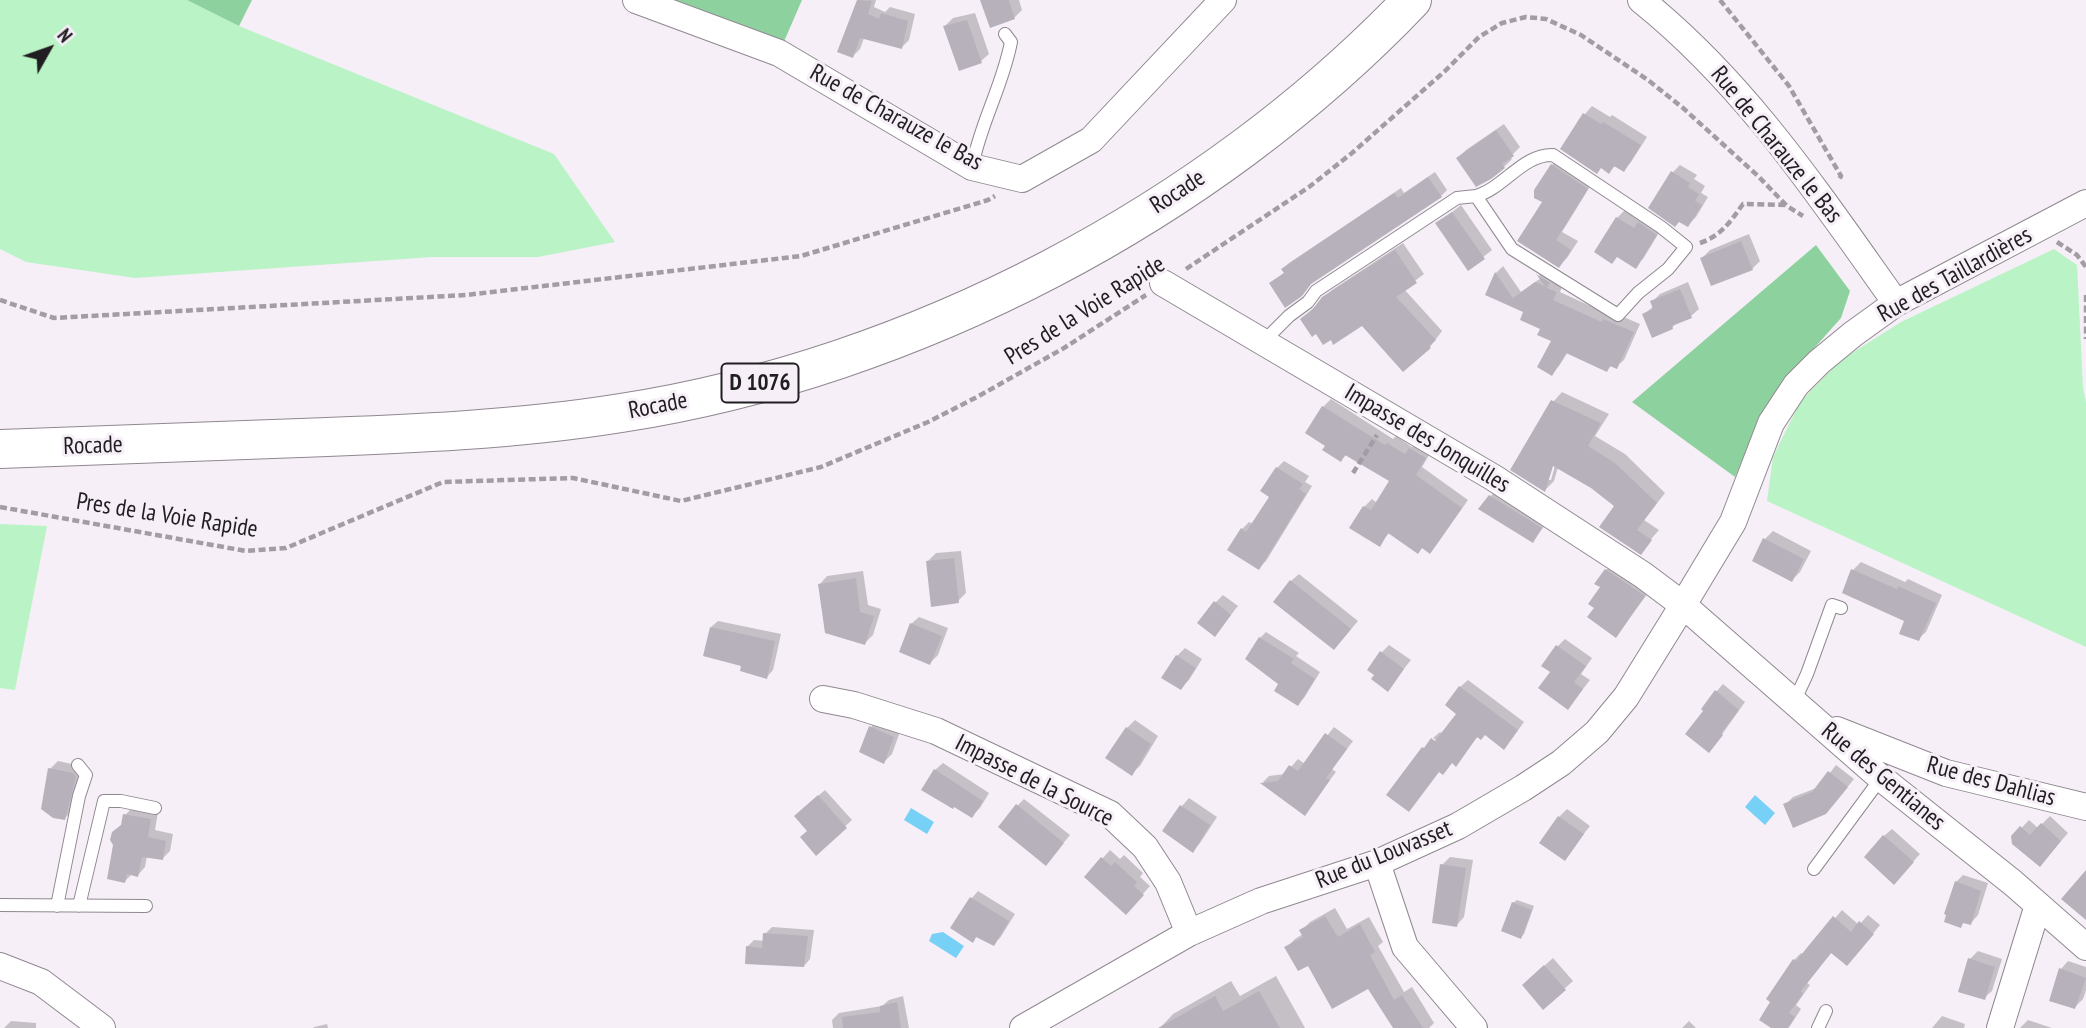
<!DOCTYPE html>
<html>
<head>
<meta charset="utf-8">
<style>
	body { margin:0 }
	#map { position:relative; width:2086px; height:1028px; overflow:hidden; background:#f7eff8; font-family:"PT Sans Narrow",sans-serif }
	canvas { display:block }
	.north { position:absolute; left:14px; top:14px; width:70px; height:70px; -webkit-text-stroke:5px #f7eff8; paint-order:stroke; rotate:50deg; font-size:19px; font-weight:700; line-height:28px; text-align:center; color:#211e21 }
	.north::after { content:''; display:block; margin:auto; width:24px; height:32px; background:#211e21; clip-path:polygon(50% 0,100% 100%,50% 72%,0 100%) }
</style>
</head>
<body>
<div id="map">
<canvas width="2086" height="1028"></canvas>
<div class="north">N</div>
</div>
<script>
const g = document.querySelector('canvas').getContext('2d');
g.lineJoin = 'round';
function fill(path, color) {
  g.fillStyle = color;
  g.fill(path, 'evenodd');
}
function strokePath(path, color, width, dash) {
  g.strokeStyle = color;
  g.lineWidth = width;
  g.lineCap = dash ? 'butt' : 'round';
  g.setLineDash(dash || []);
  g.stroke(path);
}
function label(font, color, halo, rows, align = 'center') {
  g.font = font + ' "PT Sans Narrow",sans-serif';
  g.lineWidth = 6;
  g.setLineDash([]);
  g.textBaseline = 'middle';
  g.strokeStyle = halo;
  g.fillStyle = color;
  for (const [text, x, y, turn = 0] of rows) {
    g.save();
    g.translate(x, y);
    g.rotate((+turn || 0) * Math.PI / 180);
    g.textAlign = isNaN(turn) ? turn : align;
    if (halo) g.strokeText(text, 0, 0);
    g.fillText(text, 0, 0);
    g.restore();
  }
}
fill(new Path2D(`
	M0 0H187L239 26 554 154 615 242 538 257H432L135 278 26 262 0 249Z
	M2054 249 2077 265 2083 388 2086 402V647L1767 501 1773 457 1800 402 1841 360 1901 322Z
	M0 524 47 526 15 690 0 688Z`), '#baf3c6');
fill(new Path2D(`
	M187 0H252L239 26Z
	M636 0H802L779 53Z
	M1816 245 1850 291 1841 318 1784 382 1760 419 1735 477 1632 402Z`), '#8dd29e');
fill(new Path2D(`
	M1755 795 1775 813 1765 825 1745 807Z
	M911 808 934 822 927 834 904 820Z
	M943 932 964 946 956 958 929 941 932 934Z`), '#77d0f6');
fill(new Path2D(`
	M859 0H876L874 7 885 12 890 7 915 14 909 40 902 47 864 38 860 49 853 56 839 51Z
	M983 0H1019L1022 10 1014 18Z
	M975 13 989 54 981 61 945 26 953 18Z
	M1592 106 1610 117 1612 115 1647 137 1631 162 1624 170 1616 165 1609 172 1602 167 1585 114Z
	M1504 124 1520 147 1510 157 1512 159 1504 167 1458 158 1466 150Z
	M1560 157 1594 180 1562 232 1578 241 1567 258 1559 266 1544 201 1552 165Z
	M1680 165 1697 175 1694 179 1705 186 1701 193 1708 197 1696 217 1688 225 1673 172Z
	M1435 172 1447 190 1441 196 1313 280 1271 283 1285 272 1283 269 1289 263 1401 188 1404 193Z
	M1461 205 1492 250 1468 269 1437 224Z
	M1625 210 1642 221 1663 226 1643 259 1635 266 1617 218Z
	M1749 234 1760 261 1752 269 1702 258 1710 250Z
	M1403 243 1424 274 1404 289 1442 331 1430 347 1404 369 1362 324 1331 338 1317 332 1302 319 1332 290Z
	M1503 266 1521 292 1541 278 1539 275 1545 268 1563 284 1560 292 1610 315 1612 312 1640 324 1624 360 1616 367 1612 365 1607 370 1568 352 1559 366 1552 374 1554 340 1526 311 1487 294 1496 273Z
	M1688 282 1699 309 1691 316 1677 322 1672 328 1644 314 1654 306 1652 302 1660 294Z
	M1562 392 1609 414 1595 436 1625 454 1665 493 1644 520 1659 530 1640 552 1616 506 1592 487 1558 467 1554 481 1545 490 1553 402ZM1554 457 1557 458 1551 480H1547Z
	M1331 399 1393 439 1396 436 1412 447 1418 442 1432 450 1422 467 1468 500 1437 544 1430 552 1390 532 1379 545 1352 528 1364 507 1372 499 1377 503 1391 480 1347 454 1341 460 1328 445 1323 407Z
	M1284 461 1309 476 1305 482 1312 486 1266 561 1259 568 1242 529 1249 522 1253 524 1271 496 1277 468Z
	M1498 488 1549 520 1533 541 1491 496Z
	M1773 531 1811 551 1800 572 1792 580 1765 539Z
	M961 551 966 593 958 601 928 561 936 553Z
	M1861 562 1905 582 1908 579 1942 595 1926 632 1918 639 1906 620 1844 592 1853 570Z
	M1613 563 1651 589 1622 628 1602 587 1606 570Z
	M863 571 868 605 881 609 873 635 865 643 820 584 827 576Z
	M1299 574 1358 621 1342 640 1291 581Z
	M1223 595 1238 606 1215 635V603Z
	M919 617 948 628 938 655 930 663 911 624Z
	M718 621 781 634 773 670 767 677 743 665 711 627Z
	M1266 632 1299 653 1296 656 1320 672 1304 698 1298 704 1281 683 1260 638Z
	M1565 639 1592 658 1581 674 1590 680 1568 708 1552 672 1557 647Z
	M1389 645 1411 660 1387 690 1376 674 1382 652Z
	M1185 648 1202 659 1189 680 1181 688 1177 656Z
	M1468 680 1524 722 1511 740 1485 734 1478 736 1456 764 1453 762 1443 772 1440 770 1409 810 1443 745 1433 738 1440 732 1443 734 1459 714 1460 687Z
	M1723 684 1745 702 1716 743 1706 711 1716 692Z
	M878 719 901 729 892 754 884 762 871 727Z
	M1135 720 1158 736 1140 766 1132 773 1108 758 1127 728Z
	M1334 727 1353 741 1332 769 1336 772 1305 813 1263 782 1269 776 1285 774 1298 759 1305 764Z
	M58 761 81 766 73 810 65 818 50 769Z
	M943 763 989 793 980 808 972 816 935 770Z
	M1836 765 1854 779 1834 804 1785 805 1793 797 1819 787Z
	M825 790 852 820 816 853 802 810Z
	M1189 798 1217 817 1200 843 1193 851 1182 806Z
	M1024 799 1070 835 1052 857 1017 806Z
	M132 808 158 812 155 830 173 834 170 851 162 859 147 856 145 867 138 875 132 874 125 881V815Z
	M1567 809 1590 826 1564 859 1559 817Z
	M2050 816 2068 833 2047 857 2013 837 2029 820 2038 828Z
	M1892 829 1920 854 1901 875 1884 836Z
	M1110 850 1120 859 1124 855 1143 873 1140 877 1150 886 1134 904 1086 877Z
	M1450 857 1473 860 1464 917 1457 925 1442 865Z
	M1963 875 1988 883 1978 915 1971 923 1965 921 1961 926 1956 882Z
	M978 891 1015 914 1000 938 993 944 977 936 973 941 953 928 972 898Z
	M1517 900 1534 906 1524 934 1521 937 1513 903Z
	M1335 908 1347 929 1369 917 1383 942 1378 946 1404 992 1412 987 1434 1023 1429 1028H1395L1369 987 1308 963 1287 947 1295 939 1303 934 1301 931 1310 922Z
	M1842 910 1859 925 1868 915 1880 925 1854 957 1832 952 1807 983 1810 985 1796 1005 1801 1009 1790 1026 1788 1028H1775L1794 960 1801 953 1804 955Z
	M772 927 814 930 810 959 804 966 747 947 754 940 765 941V934Z
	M1978 951 2002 959 1992 991 1984 998 1970 959Z
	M1553 958 1573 981 1544 1007 1532 977Z
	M2068 961 2086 967V990L2083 999 2075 1007 2061 969Z
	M1276 976 1305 1028H1160L1173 1014 1231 981 1240 996Z
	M903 996 909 1028H833L832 1020 839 1013 882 1006 889 1000Z
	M1942 1016 1965 1024 1964 1028H1932Z
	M2028 1020 2052 1028H2020Z
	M11 1021 36 1023V1028H4Z
	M1689 1021 1696 1028H1682Z
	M327 1024 328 1028H313L314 1027Z`), '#0003');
fill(new Path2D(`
	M857 0 872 1 868 14 879 19 881 13 908 21 902 49 860 38 853 58 837 52Z
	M980 0H1009L1015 19 990 28Z
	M967 20 982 63 959 71 943 26Z
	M1583 113 1601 124 1603 122 1641 145 1624 172 1614 166 1609 174 1601 168 1597 174 1560 149Z
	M1496 130 1514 156 1502 164 1505 168 1491 179 1476 187 1456 158Z
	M1551 164 1588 189 1556 240 1571 250 1559 268 1517 241 1542 202 1534 198V190Z
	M1671 171 1690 183 1688 187 1699 194 1695 201 1702 205 1688 227 1679 222 1675 227 1648 208Z
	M1428 177 1442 197 1311 284 1302 296 1285 308 1269 283 1284 273 1281 269 1394 193 1398 198Z
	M1452 212 1485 259 1468 271 1435 223Z
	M1616 217 1634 228 1638 222 1657 235 1636 269 1617 257 1612 264 1594 252Z
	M1741 241 1753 270 1711 286 1700 258Z
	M1395 250 1417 283 1396 297 1436 340 1429 346 1431 348 1403 372 1362 326 1333 345 1331 340 1323 345 1316 334 1312 337 1300 319 1313 309 1322 297Z
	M1495 272 1513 298 1535 282 1545 286 1536 274 1550 283 1547 288 1557 292 1553 300 1602 322 1603 319 1634 332 1617 369 1610 366 1607 372 1566 353 1552 376 1537 367 1551 341 1537 335 1540 329 1520 320 1523 312 1485 295Z
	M1680 289 1692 318 1672 326 1673 329 1652 338 1642 314 1653 309 1650 301Z
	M1551 400 1601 423 1588 446 1615 463 1657 503 1637 530 1652 540 1641 555 1599 527 1614 506 1591 488 1553 466 1545 492 1510 470Z
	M1322 406 1385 445 1387 443 1405 454 1409 448 1426 458 1416 475 1462 508 1430 554 1422 548 1418 554 1388 533 1380 547 1349 528 1363 506 1371 510 1389 481 1345 455 1341 462 1322 450 1325 446 1305 433Z
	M1276 467 1303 484 1299 489 1306 494 1259 570 1227 550 1241 528 1246 532 1269 497 1260 491Z
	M1489 495 1542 528 1533 543 1478 509Z
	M1763 538 1804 559 1792 582 1752 561Z
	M954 558 959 603 931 607 926 561Z
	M1605 569 1645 596 1616 638 1587 617 1594 608 1588 604 1600 587 1594 584Z
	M1851 569 1897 589 1898 586 1936 603 1919 641 1899 634 1904 621 1842 593Z
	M856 578 860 612 874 616 865 645 825 633 818 584Z
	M1290 580 1351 629 1334 650 1273 602Z
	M1214 601 1231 615 1215 637 1197 623Z
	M910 623 942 636 930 665 899 652Z
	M710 627 775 641 767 679 740 671 741 666 703 656Z
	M1259 637 1294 659 1291 663 1315 679 1298 706 1274 691 1278 684 1245 659Z
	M1556 645 1586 666 1574 682 1583 689 1568 710 1538 688 1550 672 1541 666Z
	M1380 651 1404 669 1388 692 1371 679 1374 675 1367 670Z
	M1176 655 1196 668 1181 690 1161 678Z
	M1459 686 1518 730 1504 750 1485 735 1481 740 1477 737 1456 767 1452 763 1443 775 1439 772 1409 812 1386 795 1422 747 1424 748 1431 738 1435 741 1456 714 1445 705Z
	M1715 690 1739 710 1721 733 1723 735 1709 753 1685 734 1703 711 1701 709Z
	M869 726 894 737 884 764 859 752Z
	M1126 727 1151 744 1132 776 1105 758Z
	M1325 733 1347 749 1326 778 1330 780 1305 816 1260 783 1278 781 1289 765 1298 771Z
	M48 768 73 773 76 777 65 820 53 818 41 809Z
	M934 769 983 801 972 818 954 807 953 809 921 790Z
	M1828 771 1848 787 1826 814 1793 828 1783 804 1812 792Z
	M818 795 847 828 816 856 800 837 807 831 794 816Z
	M1016 804 1064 843 1046 866 998 827Z
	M1180 805 1210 825 1193 853 1162 831Z
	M123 814 151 819 148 837 166 841 163 860 142 857 138 877 127 874 125 883 107 879 113 845 110 840 112 832 121 825Z
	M1558 816 1584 834 1565 861 1539 843Z
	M2041 823 2061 841 2040 867 2012 844 2011 836 2020 826 2030 835Z
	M1883 835 1914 862 1894 885 1864 857Z
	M1101 857 1111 866 1115 862 1137 882 1134 886 1144 895 1126 915 1084 877Z
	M1440 864 1466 868 1457 927 1432 923Z
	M2086 870V920L2061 899Z
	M1955 881 1981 891 1971 925 1963 923 1961 928 1944 922 1946 915 1944 914Z
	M970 897 1009 921 994 946 976 937 973 943 950 928Z
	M1512 902 1532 910 1521 939 1501 931Z
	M1325 916 1338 937 1360 924 1375 952 1370 955 1394 1000 1402 995 1423 1028H1393L1368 989 1332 1009 1308 966 1298 971 1284 947 1303 937 1299 930Z
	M1833 916 1851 932 1859 921 1874 934 1847 966 1831 953 1801 991 1803 994 1789 1013 1795 1017 1788 1028H1771L1759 1020 1770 1002 1766 999 1793 959 1796 961Z
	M763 933 808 936 804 967 745 964 746 946 762 948Z
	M1968 958 1995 967 1985 1000 1958 992Z
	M1544 965 1566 990 1543 1010 1522 985Z
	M2059 968 2086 978 2075 1009 2049 1001Z
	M1259 991 1280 1028H1158L1215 996 1223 1011Z
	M897 1002 901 1028H843L842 1017 880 1012V1006Z`), '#b6b1bb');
const lane = new Path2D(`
	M972 167C980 124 1003 85 1011 42L1005 34
	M1263 342 1289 316 1308 302 1316 291 1457 198 1476 196 1512 249 1618 315 1638 293 1668 269 1686 247 1661 227 1553 155C1523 154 1504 188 1476 196
	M1794 702 1807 674 1832 605 1841 608
	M1814 869 1881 778
	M0 905 146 906
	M57 906 79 796 86 775 78 765
	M79 906 104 801H121L155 808
	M1818 1028 1826 1011`);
const street = new Path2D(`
	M636 0 779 53 972 167 1022 179 1091 140 1223 0
	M1641 0C1746 84 1819 195 1896 303
	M1163 283 1494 478 1643 575 1683 605 1881 778 2013 883 2086 947
	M823 699 854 705 936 731 1110 814 1145 847 1168 882 1189 933
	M1837 730 1946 773 2086 807
	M1377 863 1405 947 1474 1028
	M0 966 41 982 102 1028
	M1023 1028 1189 933 1261 901 1377 863 1458 826 1523 788 1561 763 1597 732 1626 697 1683 605 1733 522 1771 423 1796 385 1819 362 1853 334 1896 303 2086 203
	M2000 1028 2038 905`);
const primary = new Path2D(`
	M0 449C100 445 200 442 300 438 407 434 515 430 621 413 912 368 1209 213 1412 0`);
strokePath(lane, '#908890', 14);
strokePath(street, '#908890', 28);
strokePath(primary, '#908890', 40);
strokePath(new Path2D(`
	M1720 0 1789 86 1841 176 1838 181
	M2057 242 2077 255 2086 267
	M1700 243C1721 236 1731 221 1743 204L1786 205
	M1186 269 1309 187 1352 153 1445 71 1479 37 1502 23 1526 17 1546 19 1581 35 1648 80 1683 108 1758 176 1787 206 1803 216
	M2086 295V339
	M0 300 54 318 466 295 801 256 988 200 995 196
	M1353 473 1377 435
	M0 507 246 551 286 548 443 482 573 478 681 501 821 467 928 422 977 397 1064 348 1146 295`), '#a29ca3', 4.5, [7, 3.5]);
strokePath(lane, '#fff', 12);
strokePath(street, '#fff', 26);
strokePath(primary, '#fff', 38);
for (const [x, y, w] of [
	[760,383,77]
]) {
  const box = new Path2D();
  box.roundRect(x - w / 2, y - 19.5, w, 39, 5);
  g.fillStyle = '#f7eff8';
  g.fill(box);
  strokePath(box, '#211e21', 2);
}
label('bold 23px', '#211e21', null, [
	["D 1076",760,383]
]);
label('24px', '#211e21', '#f7eff8', [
	["Rue de Charauze le Bas",896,118,29],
	["Rue de Charauze le Bas",1776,145,51],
	["Rocade",1178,192,-33],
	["Rue des Taillardières",1955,275,-29],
	["Pres de la Voie Rapide",1085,311,-32],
	["Rocade",658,406,-11],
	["Impasse des Jonquilles",1427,439,31],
	["Rocade",93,446,-2],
	["Pres de la Voie Rapide",167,516,9],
	["Rue des Gentianes",1883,777,40],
	["Impasse de la Source",1034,781,27],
	["Rue des Dahlias",1991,782,15],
	["Rue du Louvasset",1384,855,-22]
]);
</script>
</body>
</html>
